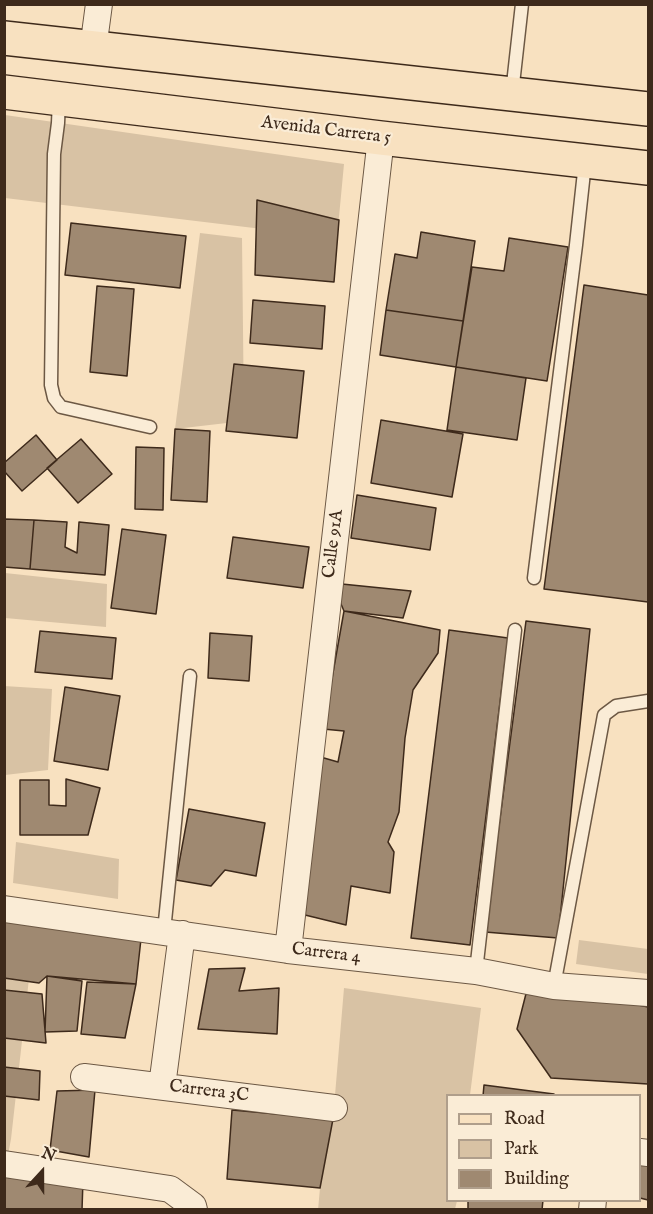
<!DOCTYPE html>
<html>
<head>
<meta charset="utf-8">
<style>
	body { margin:0 }
	#map { position:relative; width:653px; height:1214px; overflow:hidden; background:#f8e1c0; font-family:"IM FELL English",serif }
	canvas { display:block }
	.frame { position:absolute; inset:0; border:6px solid #3e2a1b; pointer-events:none }
	.legend { position:absolute; left:446px; top:1094px; width:195px; height:108px; box-sizing:border-box; background:#faecd6; border:2px solid #af9e8b; margin:0; padding:8px 10px; list-style:none; font-size:18px; color:#3e2a1b }
	.legend li { display:flex; align-items:center; gap:12px; height:30px }
	.legend b { width:30px; border:2px solid #af9e8b }
	.north { position:absolute; left:12px; top:1142px; width:60px; height:60px; -webkit-text-stroke:4px #faecd6; paint-order:stroke; rotate:21deg; font-size:16px; font-weight:700; line-height:24px; text-align:center; color:#3e2a1b }
	.north::after { content:''; display:block; margin:auto; width:21px; height:27px; background:#3e2a1b; clip-path:polygon(50% 0,100% 100%,50% 72%,0 100%) }
</style>
</head>
<body>
<div id="map">
<canvas width="653" height="1214"></canvas>
<div class="frame"></div>
<ul class="legend">
<li><b style="height:8px;background:#f8e1c0"></b>Road</li>
<li><b style="height:16px;background:#d8c2a4"></b>Park</li>
<li><b style="height:16px;background:#9f8971"></b>Building</li>
</ul>
<div class="north">N</div>
</div>
<script>
const g = document.querySelector('canvas').getContext('2d');
g.lineJoin = 'round';
function fill(path, color) {
  g.fillStyle = color;
  g.fill(path, 'evenodd');
}
function strokePath(path, color, width, dash) {
  g.strokeStyle = color;
  g.lineWidth = width;
  g.lineCap = dash ? 'butt' : 'round';
  g.setLineDash(dash || []);
  g.stroke(path);
}
function label(font, color, halo, rows, align = 'center') {
  g.font = font + ' "IM FELL English",serif';
  g.lineWidth = 4.5;
  g.setLineDash([]);
  g.textBaseline = 'middle';
  g.strokeStyle = halo;
  g.fillStyle = color;
  for (const [text, x, y, turn = 0] of rows) {
    g.save();
    g.translate(x, y);
    g.rotate((+turn || 0) * Math.PI / 180);
    g.textAlign = isNaN(turn) ? turn : align;
    if (halo) g.strokeText(text, 0, 0);
    g.fillText(text, 0, 0);
    g.restore();
  }
}
fill(new Path2D(`
	M5 115 344 164 337 238 5 198Z
	M200 233 242 238 244 421 175 429Z
	M5 573 107 584 106 627 5 618Z
	M4 686 52 689 48 770 5 775Z
	M16 842 119 859 118 899 13 883Z
	M5 918 34 934 11 1139 5 1171Z
	M579 940 648 949V974L576 964Z
	M344 988 481 1008 470 1095 448 1096V1200L457 1201 455 1209 318 1210 320 1188 333 1119Z`), '#d8c2a4');
const building = new Path2D(`
	M257 200 339 220 334 282 255 275Z
	M71 223 186 236 180 288 65 275Z
	M421 232 475 241 463 321 386 310 395 254 417 258Z
	M509 238 568 247 547 381 456 367 472 267 504 271Z
	M584 285 648 295V602L544 589Z
	M97 286 134 289 127 376 90 372Z
	M253 300 325 306 322 349 250 343Z
	M386 310 463 321 456 367 380 355Z
	M234 364 304 371 297 438 226 431Z
	M456 367 526 378 517 440 447 430Z
	M381 420 463 434 452 497 371 483Z
	M175 429 210 431 207 502 171 500Z
	M36 435 57 460 22 491 4 471V463Z
	M81 439 112 474 78 503 47 468Z
	M136 447 164 448 163 510 135 509Z
	M357 495 436 508 430 550 351 538Z
	M4 519 34 520 30 569 4 567Z
	M34 520 67 522 65 547 77 553 79 522 109 525 105 575 30 569Z
	M122 529 166 535 156 614 111 608Z
	M233 537 309 547 303 588 227 578Z
	M332 583 411 591 403 618 344 611Z
	M344 611 440 630 438 653 413 690 405 738 399 812 388 842 394 852 390 893 351 886 346 925 305 915 317 756 338 762 344 731 323 729Z
	M526 621 590 629 558 938 485 932Z
	M449 630 508 638 470 945 411 938Z
	M40 631 116 638 112 679 35 672Z
	M210 633 252 636 249 681 208 678Z
	M65 687 120 696 108 770 54 761Z
	M66 779 100 788 88 835H20V780H49V805L66 806Z
	M189 809 265 823 256 876 225 870 211 886 176 880Z
	M4 918 141 939 136 984 47 976 39 983 4 978Z
	M245 968 239 991 279 988 277 1034 198 1029 209 969Z
	M47 976 82 981 77 1031 45 1032Z
	M87 982 136 984 125 1038 81 1034Z
	M529 982 648 1007V1084L551 1078 517 1029Z
	M4 990 42 994 46 1043 4 1038Z
	M4 1067 40 1071 39 1100 4 1096Z
	M484 1085 554 1094V1096H483Z
	M95 1090 89 1157 50 1150 57 1091Z
	M232 1110 333 1119 320 1188 227 1179Z
	M640 1159H648V1200L640 1198Z
	M4 1171 83 1180 82 1210H4Z
	M468 1200H543L542 1210H468Z`);
fill(building, '#9f8971');
strokePath(building, '#3e2a1b', 1.5);
const lane = new Path2D(`
	M512 93 522 4
	M59 100 58 123 54 154 51 385 54 398 61 407 150 427
	M534 578 576 245 585 163
	M164 931 190 676
	M476 971 515 630
	M554 986 604 715 616 706 648 701`);
const street = new Path2D(`
	M93 49 99 4
	M4 909 288 950 476 971 554 986 648 993
	M288 950 381 138
	M84 1077 334 1108
	M162 1086 182 934
	M640 1152 648 1153
	M4 1164 170 1189 193 1206 194 1210
	M592 1210 593 1200`);
const primary = new Path2D(`
	M4 38 648 109
	M4 92 381 138 648 168`);
strokePath(lane, '#6c5844', 15);
strokePath(street, '#6c5844', 28);
strokePath(primary, '#3e2a1b', 36);
strokePath(lane, '#faecd6', 12);
strokePath(street, '#faecd6', 26);
strokePath(primary, '#f8e1c0', 33);
label('18px', '#3e2a1b', '#faecd6', [
	["Avenida Carrera 5",326,131,7],
	["Calle 91A",334,544,-83],
	["Carrera 4",326,954,7],
	["Carrera 3C",209,1092,7]
]);
</script>
</body>
</html>
